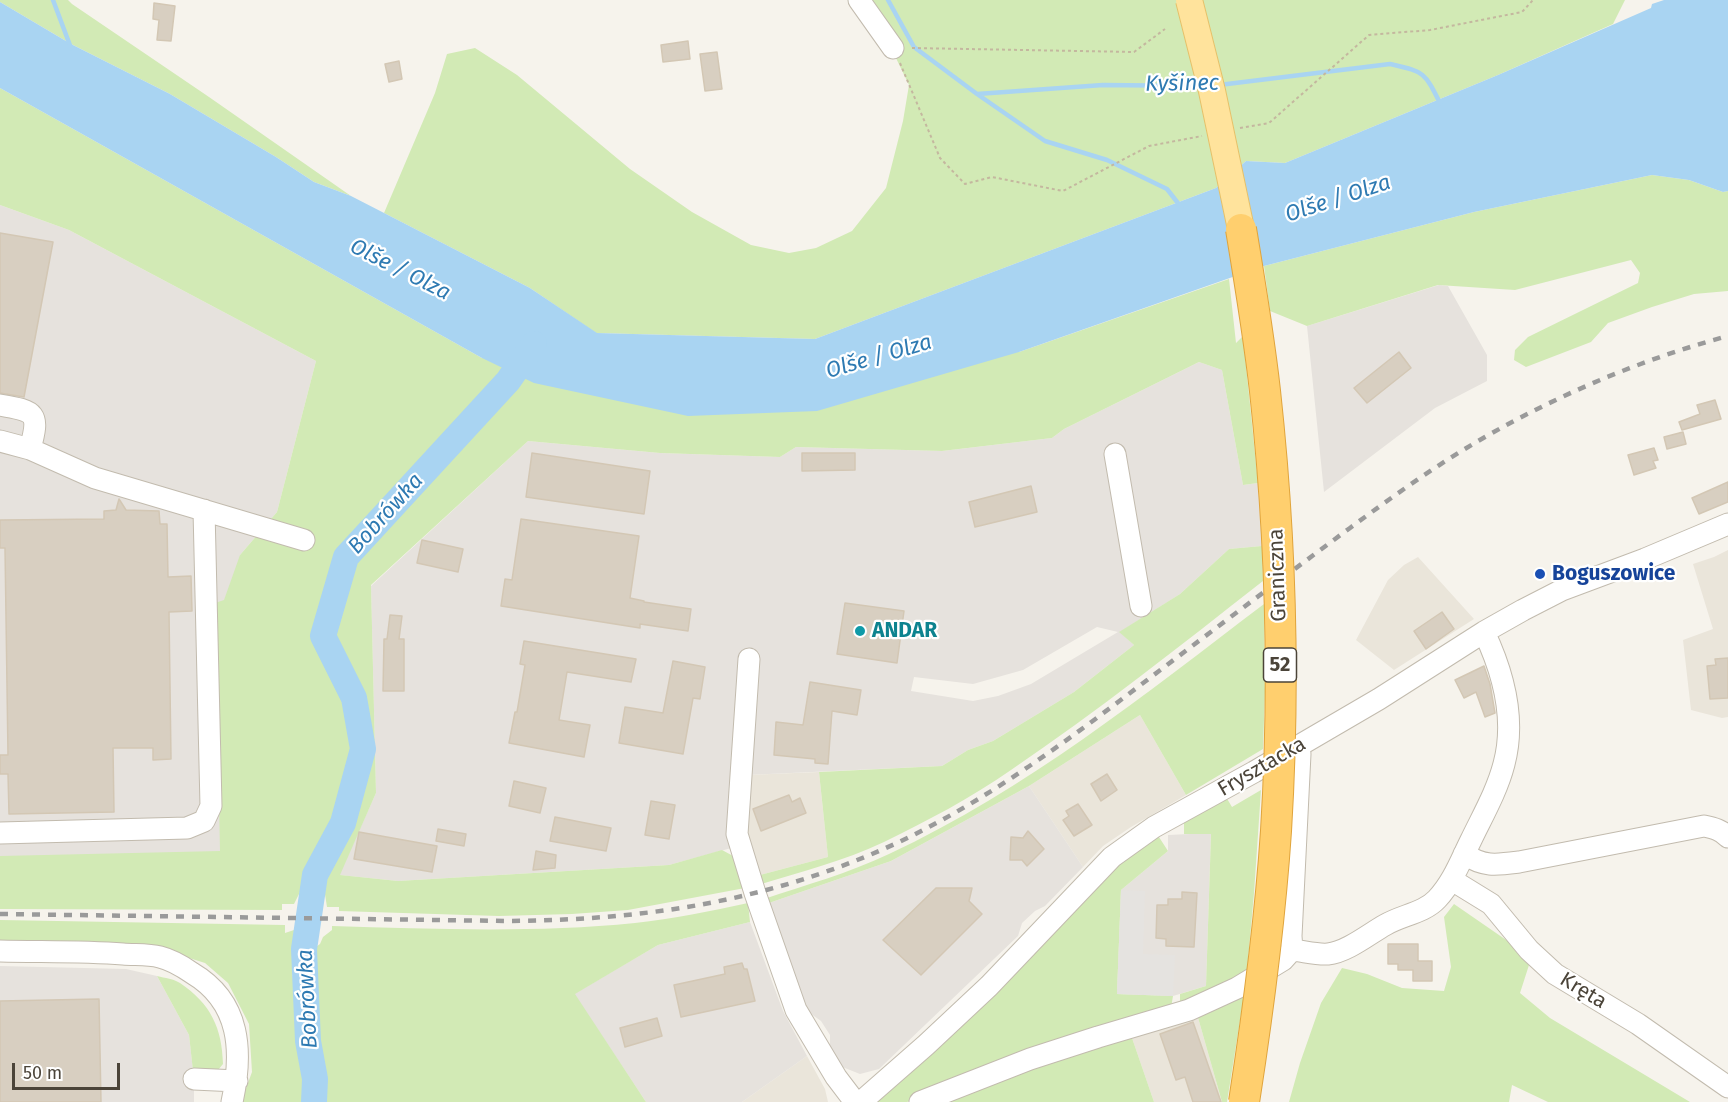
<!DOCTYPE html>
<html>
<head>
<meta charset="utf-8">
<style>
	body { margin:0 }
	#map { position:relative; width:1728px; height:1102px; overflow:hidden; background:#f6f3ec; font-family:"Fira Sans",sans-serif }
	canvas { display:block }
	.scale { position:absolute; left:12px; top:1063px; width:108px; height:27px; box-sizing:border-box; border:3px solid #4b4439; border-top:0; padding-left:8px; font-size:18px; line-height:21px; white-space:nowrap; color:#4b4439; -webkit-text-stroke:4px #fff; paint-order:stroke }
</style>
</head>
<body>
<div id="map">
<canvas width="1728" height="1102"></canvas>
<div class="scale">50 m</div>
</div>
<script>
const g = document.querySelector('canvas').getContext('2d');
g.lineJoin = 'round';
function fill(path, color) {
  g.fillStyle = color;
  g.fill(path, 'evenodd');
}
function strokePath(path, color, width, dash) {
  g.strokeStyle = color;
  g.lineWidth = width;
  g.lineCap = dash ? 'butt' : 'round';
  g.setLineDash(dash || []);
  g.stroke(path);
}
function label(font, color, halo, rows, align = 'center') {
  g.font = font + ' "Fira Sans",sans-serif';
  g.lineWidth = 4.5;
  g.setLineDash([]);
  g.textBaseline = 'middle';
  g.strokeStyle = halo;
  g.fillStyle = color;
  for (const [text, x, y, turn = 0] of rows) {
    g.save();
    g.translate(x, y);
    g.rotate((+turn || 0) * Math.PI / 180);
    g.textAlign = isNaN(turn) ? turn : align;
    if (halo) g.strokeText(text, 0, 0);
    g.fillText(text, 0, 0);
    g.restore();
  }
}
fill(new Path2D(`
	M1728 550V717L1722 718 1691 710 1683 640 1713 629 1693 564 1714 557Z
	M1418 557 1474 619 1394 670 1356 640 1388 580 1404 565Z
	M1140 715 1186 795 1131 827 1103 846 1083 867 1029 786Z
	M819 772 828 857 760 875 746 844 747 775Z
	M1197 1014 1222 1102H1154L1131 1035Z
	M807 1056 825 1089 828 1102H742Z`), '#eae5da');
fill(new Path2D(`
	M0 205 69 230 316 361 277 512 240 555 292 886 0 878Z
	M1439 285 1448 286 1487 355V381L1435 408 1324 492 1307 326Z
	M1199 362 1222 370 1243 485 1258 483 1262 546 1229 549 1180 594 1120 632 1134 645 1074 692 993 741 968 750 942 766 747 775 746 844 669 865 398 881 339 875 376 793 371 586 528 441 660 453 780 457 796 447 942 451 1052 438 1064 429ZM1097 627 1118 632 1031 684 998 696 973 701 911 691 914 677 973 684 1023 670Z
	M1029 786 1083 867 1045 906 1035 911 1022 923 1018 936 879 1069 860 1074 840 1066 830 1052V1035L821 1021 803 1008 766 904 891 861Z
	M1211 833 1206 986 1173 996 1117 994 1121 890 1168 851V835Z
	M750 922 783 1011 807 1056 742 1102H646L574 994 658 945Z
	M0 966 126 969 157 976 189 1035 194 1079V1102H0Z`), '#e6e2dd');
fill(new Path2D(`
	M0 0H68L72 4 209 97 351 196 314 182 276 157 170 94 71 44 0 2Z
	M868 0H1625L1613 24 1498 75 1285 163 1246 161 1216 188 815 339 596 333 530 288 384 213 435 93 447 54 475 48 517 75 630 169 692 212 751 245 789 253 816 248 852 231 886 188 903 121 909 85Z
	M0 88 482 358 1019 352 1229 279 1236 343 1243 336 1258 483 1243 485 1222 370 1199 362 1064 429 1052 438 942 451 796 447 780 457 660 453 528 441 371 585 376 793 340 875 398 881 669 865 722 850 735 857 745 888 628 910 572 914 499 916 339 911V907H327L324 888 303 886 294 904H282V910L0 909V856L220 851 215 603 224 600 240 555 277 512 316 361 69 230 0 205Z
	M1652 175 1689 180 1723 192 1728 191V291L1694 294 1652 307 1608 323 1591 342 1526 367 1514 360 1515 350 1528 337 1638 283 1640 273 1631 260 1515 290 1438 285 1307 326 1270 311 1264 266 1474 212Z
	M1262 546 1263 581C1180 646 1098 711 1011 770 971 798 927 821 884 842 844 861 800 872 758 885L760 875 828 857 819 772 942 766 968 750 993 741 1074 692 1134 645 1119 632 1180 594 1229 549Z
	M1264 604 1265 691 1263 749 1186 795 1140 715 1029 786 891 861 766 904 764 899C806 885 849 873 889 854 1026 790 1144 695 1264 604Z
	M1261 790 1254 893 1246 983 1227 1102H1222L1197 1014 1180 1002V994L1206 986 1211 834H1184V821L1226 797 1232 807Z
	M1157 834 1168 851 1121 890 1117 994 1173 996 1171 1008 1029 1057 907 1102H877L1124 857Z
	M748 903 750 922 658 945 575 994 646 1102H323L324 1097 314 1042 310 957 313 949 320 944 323 937 332 930V926C433 929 535 933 635 923 673 919 711 911 748 903Z
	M1454 904 1512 944 1529 965 1520 993 1550 1018 1690 1102H1548L1512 1085 1509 1102H1289L1300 1063 1321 1003 1342 968 1367 974 1402 988 1444 991 1451 967 1444 917Z
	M0 920 285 925V933L294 930 292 971 301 1046 303 1102H241L252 1072 249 1024 228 983 205 963 148 945 0 942Z
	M157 976C165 978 174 979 180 983 211 1004 222 1028 223 1064L218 1070 193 1071 189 1035Z
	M1131 1035 1154 1102H939L1043 1061Z`), '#d2eab5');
fill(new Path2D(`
	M1121 890 1145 891 1143 954 1175 955 1173 996 1117 994Z`), '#e5e3e0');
fill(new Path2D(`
	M1664 0H1728V191L1723 192 1689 180 1652 175 1474 212 1264 266 1019 352 817 411 688 416 534 383 482 358 0 88V2L71 44 170 94 276 157 314 182 351 196 530 288 597 333 815 339 1216 188 1246 161 1285 163 1498 75 1651 8 1652 4Z`), '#a9d4f2');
strokePath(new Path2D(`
	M53 0 71 48
	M888 0 914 47 977 94 1103 85 1202 86
	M1219 85 1390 64C1424 72 1424 71 1440 103
	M977 94 1045 141 1107 160 1167 189 1181 207`), '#a9d4f2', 4.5);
strokePath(new Path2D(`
	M314 1102 315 1079 308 1041 304 949 315 875 343 823 363 749 354 698 323 636 346 557 508 381 534 344`), '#a9d4f2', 26);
const building = new Path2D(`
	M154 3 175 6 171 41 157 40 159 20 153 19Z
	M688 41 690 59 663 62 661 45Z
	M717 52 722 89 705 91 700 54Z
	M399 61 402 79 389 82 385 64Z
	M0 233 53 242 24 397 0 393Z
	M1399 352 1411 368 1367 403 1354 388Z
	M1715 400 1721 419 1682 430 1679 422 1700 414 1697 405Z
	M1683 432 1686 444 1667 449 1664 437Z
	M1654 448 1658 460 1653 461 1656 468 1634 475 1628 455Z
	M532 453 650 471 644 514 526 497Z
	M802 453H855V470L802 471Z
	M1728 482V502L1699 514 1692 498Z
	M1031 486 1037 512 975 527 969 502Z
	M119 499 126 510 159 511 160 524H167L168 577 191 576 192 611 169 612 171 759 153 760V748H113L114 812 9 814 8 774H0V755H8L5 548H0V520L104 519V511L116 510Z
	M521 519 639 536 630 598 644 601V602L691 609 688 631 640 624V628L501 606 505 579 512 580Z
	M422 540 463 549 458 572 417 563Z
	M845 603 904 611 897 663 837 654Z
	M1442 612 1454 629 1426 649 1414 631Z
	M390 615 402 616 399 639H404V691H383L384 639H387Z
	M524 641 636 659 631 682 567 672 559 720 590 725 584 757 509 743 515 712H517L525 665 520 664Z
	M1728 658V698L1710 699 1707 666 1716 665 1715 659Z
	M673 661 705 667 700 699 693 698 683 754 619 743 625 707 663 713Z
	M1484 666 1490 684 1495 713 1485 717 1476 692 1464 698 1455 680Z
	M810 682 861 690 857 715 832 711 828 764 815 763V759L774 755 776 722 803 725Z
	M1107 774 1117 790 1101 801 1091 784Z
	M514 781 546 788 540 813 509 806Z
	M789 795 792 802 800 798 806 813 761 831 753 809Z
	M651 801 675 805 669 839 645 835Z
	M1078 804 1092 825 1074 836 1063 820 1069 816 1066 811Z
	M555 817 611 828 606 851 550 841Z
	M438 829 466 834 464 846 436 841Z
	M1028 831 1044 849 1027 866 1022 860H1010L1011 837 1023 838Z
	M359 832 437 846 432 872 354 859Z
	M536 851 556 855 555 868 533 870Z
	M936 888H972L969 901 982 914 921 975 883 940Z
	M1182 892 1197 893 1194 947 1166 946V939L1156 938 1157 905H1168V899H1182Z
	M1388 944H1418V961H1432V981H1413V970H1398V964H1388Z
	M742 963 744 969H747L755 1001 681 1017 674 985 725 974 724 967Z
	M99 999 101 1102H0V1001Z
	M657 1018 662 1036 625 1047 620 1028Z
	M1193 1022 1221 1102H1193L1185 1077 1176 1080 1160 1034Z`);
fill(building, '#d8cfc1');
strokePath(building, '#d3c7b4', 1.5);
const minor = new Path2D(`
	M859 0 893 48
	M0 405C36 411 40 413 30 449
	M0 441 30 449 95 478 304 540
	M1115 454 1141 606
	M749 659 737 834 755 893 796 1010 836 1077 855 1102
	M0 833 187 828 204 821 211 806 204 510
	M1464 854C1484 867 1496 865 1519 862L1704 826C1714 828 1721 830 1728 837
	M1452 880 1491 904 1529 950 1555 974 1638 1024 1728 1087
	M1292 950C1303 951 1317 955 1328 954 1347 952 1369 934 1385 925 1402 915 1424 913 1437 899 1453 882 1461 860 1471 840 1483 815 1497 791 1504 764 1516 719 1504 674 1484 632
	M0 951C41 952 82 951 123 954 135 955 148 954 160 957 172 960 182 966 192 973 241 1002 243 1052 232 1102
	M194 1079 237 1081
	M861 1102 926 1045 989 986 1112 857 1154 827 1254 772 1379 699 1484 632 1523 610 1562 590 1645 559 1728 524
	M920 1102 1030 1059 1098 1037 1189 1010 1237 988 1283 960 1292 950 1291 936 1300 754 1297 747`);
strokePath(minor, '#c2bbae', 23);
strokePath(new Path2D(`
	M912 48 1134 52 1165 29
	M900 63 940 158 965 184 992 177 1063 191 1149 146 1202 136
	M1240 128 1269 123 1369 35 1430 30 1522 12 1533 0`), '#c4b79f', 2, [3, 3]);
strokePath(minor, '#fff', 21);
strokePath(new Path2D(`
	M0 914 508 921C647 920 772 901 899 842 994 797 1076 734 1159 671 1216 628 1273 585 1331 542 1381 505 1431 468 1485 437 1562 393 1643 359 1728 336`), '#9a9a9a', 4.5, [8, 8]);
const majorBridge = new Path2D(`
	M1189 0 1212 91 1241 229`);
const highwayBridge = new Path2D(`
	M1241 229C1250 283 1259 337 1265 391 1281 537 1285 685 1276 831 1270 922 1258 1012 1244 1102`);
strokePath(majorBridge, '#e6c16a', 28, []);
strokePath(highwayBridge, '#e0a43c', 32, []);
strokePath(majorBridge, '#ffe39c', 26);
strokePath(highwayBridge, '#ffcf6e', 30);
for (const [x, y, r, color] of [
	[1540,574,6,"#1a4fb4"],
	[860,631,6,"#0f9aa8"]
]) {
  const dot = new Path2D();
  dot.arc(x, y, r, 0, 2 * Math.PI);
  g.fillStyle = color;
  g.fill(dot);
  strokePath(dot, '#fff', 2);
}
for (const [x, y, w] of [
	[1280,665,33]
]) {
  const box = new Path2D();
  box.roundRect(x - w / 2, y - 17, w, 34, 4.5);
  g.fillStyle = '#fff';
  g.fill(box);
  strokePath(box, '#4b4439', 1.5);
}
label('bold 20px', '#4b4439', null, [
	["52",1280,665]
]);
label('bold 21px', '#164399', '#fff', [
	["Boguszowice",1552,574]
], 'left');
label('21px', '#4b4439', '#fff', [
	["Graniczna",1278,575,-92],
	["Frysztacka",1262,767,-30],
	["Kręta",1583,991,31]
]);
label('bold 21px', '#0d838f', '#fff', [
	["ANDAR",872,631]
], 'left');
label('italic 22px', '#2e7ab2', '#fff', [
	["Kyšinec",1182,84,-1],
	["Olše / Olza",1338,199,-18],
	["Olše / Olza",400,270,27],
	["Olše / Olza",879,357,-16],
	["Bobrówka",386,514,-48],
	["Bobrówka",308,999,-93]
]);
</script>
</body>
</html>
